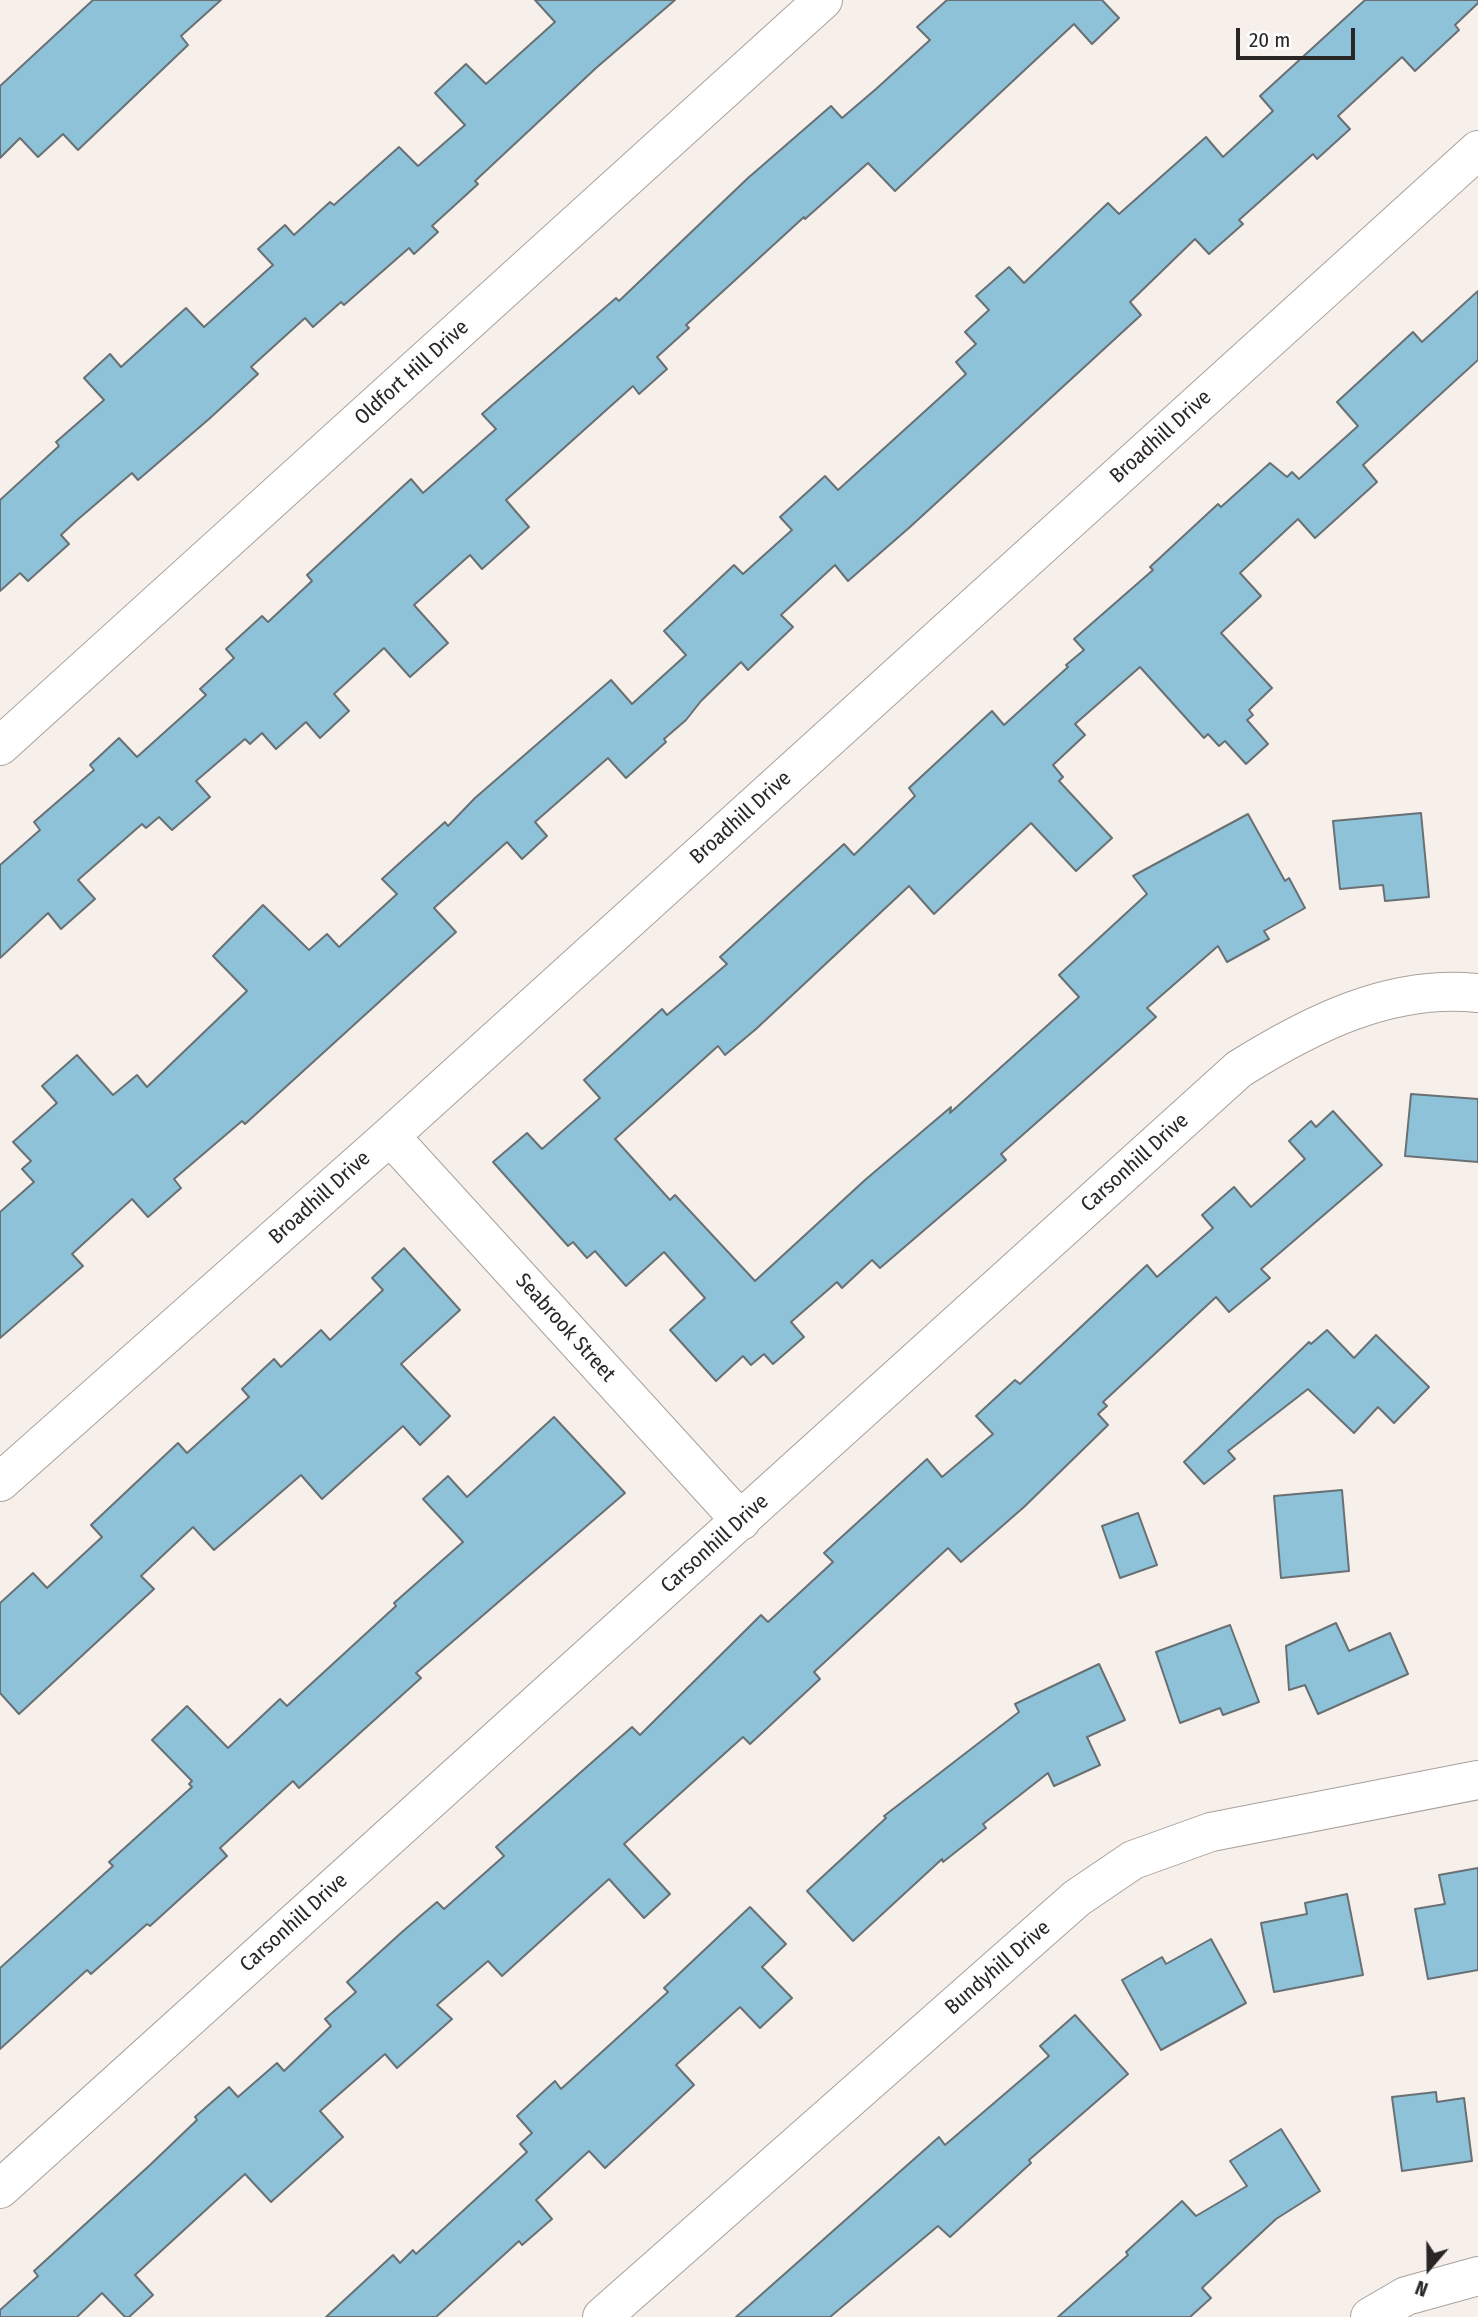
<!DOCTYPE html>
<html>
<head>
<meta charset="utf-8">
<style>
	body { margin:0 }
	#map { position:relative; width:1478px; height:2317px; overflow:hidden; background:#f7efea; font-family:"Fira Sans Condensed",sans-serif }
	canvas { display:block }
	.north { position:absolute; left:1394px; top:2233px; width:70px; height:70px; -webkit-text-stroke:5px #fefefe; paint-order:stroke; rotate:200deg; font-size:19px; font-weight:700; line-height:28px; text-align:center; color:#292625 }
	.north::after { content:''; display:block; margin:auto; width:24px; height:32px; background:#292625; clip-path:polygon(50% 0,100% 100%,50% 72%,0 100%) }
	.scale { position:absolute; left:1236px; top:28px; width:119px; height:32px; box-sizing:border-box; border:4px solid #292625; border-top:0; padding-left:9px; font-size:21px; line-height:24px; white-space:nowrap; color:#292625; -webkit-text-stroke:5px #fefefe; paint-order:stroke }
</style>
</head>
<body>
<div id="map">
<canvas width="1478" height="2317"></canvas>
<div class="north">N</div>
<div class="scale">20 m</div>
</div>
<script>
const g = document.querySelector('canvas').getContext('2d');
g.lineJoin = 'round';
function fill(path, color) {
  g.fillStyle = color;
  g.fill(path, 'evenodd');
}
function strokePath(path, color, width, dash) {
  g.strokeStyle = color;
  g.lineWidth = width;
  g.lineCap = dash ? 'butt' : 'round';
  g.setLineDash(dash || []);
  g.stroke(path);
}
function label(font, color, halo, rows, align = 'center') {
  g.font = font + ' "Fira Sans Condensed",sans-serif';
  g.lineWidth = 6;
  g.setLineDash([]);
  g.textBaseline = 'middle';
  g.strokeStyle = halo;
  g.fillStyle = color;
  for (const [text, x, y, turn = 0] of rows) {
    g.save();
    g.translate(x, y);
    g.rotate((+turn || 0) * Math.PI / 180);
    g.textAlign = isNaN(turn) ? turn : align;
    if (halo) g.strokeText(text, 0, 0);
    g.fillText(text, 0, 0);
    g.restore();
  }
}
const building = new Path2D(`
	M93 0H221L181 36 188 45 78 150 63 134 38 157 20 138 0 158V86Z
	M535 0H675L596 68 475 181 478 184 432 226 438 232 414 254 409 248 344 305 341 302 313 327 305 318 251 367 258 374 209 419 138 480 132 473 76 521 61 535 69 544 28 581 20 573 0 591V500L59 446 56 442 104 400 84 378 110 354 121 367 186 308 204 327 273 265 258 249 285 225 294 235 330 202 334 205 399 147 418 166 465 125 435 93 466 64 486 84 555 22Z
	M947 0H1102L1119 18 1092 44 1074 24 895 191 868 163 805 219 804 217 686 325 689 328 657 357 667 369 639 394 633 386 506 500 529 527 482 569 470 555 414 605 448 643 410 677 384 648 334 694 349 711 320 738 306 722 276 749 262 733 250 744 245 739 196 781 210 797 172 830 159 817 146 828 142 824 78 880 95 899 61 929 48 913 0 958V865L40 830 34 822 94 770 90 765 119 738 137 757 206 695 200 689 234 658 226 649 262 616 268 622 312 581 307 575 411 479 423 493 496 429 482 414 616 298 619 301 748 178 831 106 842 118 876 89 930 40 917 27Z
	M1365 0H1478V3L1455 25 1459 30 1415 71 1402 57 1338 116 1350 129 1317 159 1313 154 1239 220 1243 224 1209 254 1195 239 1130 302 1141 315 910 527 848 581 835 565 781 615 793 627 748 670 741 662 701 701 686 720 664 739 666 742 626 778 608 758 535 822 547 836 522 859 507 842 434 908 456 932 245 1124 242 1121 174 1179 181 1188 148 1217 132 1199 72 1254 83 1266 0 1338V1212L34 1182 22 1169 31 1161 13 1142 57 1103 42 1086 77 1055 113 1095 137 1075 147 1087 247 991 213 956 263 905 309 950 327 934 339 947 397 894 382 879 445 822 448 826 475 798 611 680 632 704 686 655 664 631 734 565 743 574 792 530 780 517 825 476 838 490 966 374 956 362 976 344 965 332 989 310 976 296 1009 267 1024 283 1108 203 1119 214 1206 137 1223 157 1273 111 1260 96Z
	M1478 291V360L1363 465 1377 482 1315 538 1298 519 1240 573 1261 596 1221 633 1272 688 1249 710 1253 715 1247 720 1268 744 1246 764 1225 741 1219 746 1208 734 1204 738 1140 667 1075 724 1085 735 1053 765 1063 777 1059 781 1112 838 1076 871 1031 823 934 914 909 886 756 1029 725 1055 718 1046 615 1139 670 1200 675 1195 755 1281 865 1180 951 1107 950 1113 1079 997 1059 975 1147 894 1133 876 1248 814 1285 881 1289 878 1305 908 1264 931 1269 939 1227 962 1218 946 1147 1008 1156 1017 1001 1154 1006 1160 880 1268 872 1260 842 1288 837 1282 791 1322 804 1337 773 1364 764 1354 751 1365 743 1356 716 1381 670 1330 705 1298 664 1252 626 1286 595 1251 587 1258 573 1242 568 1246 493 1162 527 1133 542 1149 600 1098 584 1080 662 1009 667 1015 727 964 720 957 844 844 854 855 915 796 909 788 992 711 1004 725 1068 667 1066 665 1084 650 1074 639 1153 570 1150 567 1218 504 1221 507 1270 463 1287 477 1292 472 1299 479 1358 426 1337 402 1413 332 1422 342Z
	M1421 813 1429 897 1385 901 1383 885 1340 889 1333 821Z
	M1411 1094 1478 1099V1162L1405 1156Z
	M1333 1111 1382 1165 1261 1269 1270 1278 1229 1312 1216 1297 1103 1402 1107 1406 1098 1414 1108 1425 1024 1507 961 1562 948 1548 814 1672 820 1679 750 1744 743 1737 624 1844 670 1894 644 1918 609 1879 502 1976 488 1961 437 2005 452 2019 397 2068 385 2054 320 2111 343 2137 271 2202 245 2174 135 2275 153 2295 129 2317H125L102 2293 77 2317H0V2310L38 2276 34 2271 150 2165 197 2120 195 2117 229 2087 238 2097 277 2063 284 2071 331 2026 325 2019 356 1992 347 1982 402 1932 437 1902 444 1909 504 1856 496 1847 632 1727 640 1735 761 1615 768 1622 833 1562 824 1553 927 1459 942 1477 993 1434 976 1416 1015 1380 1020 1384 1147 1265 1157 1277 1213 1228 1202 1215 1234 1187 1251 1207 1305 1159 1289 1141 1311 1121 1316 1127Z
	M404 1248 460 1310 401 1364 450 1416 420 1445 403 1426 322 1499 301 1475 214 1550 193 1527 141 1576 154 1589 19 1714 0 1693V1603L33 1573 47 1588 102 1537 91 1525 178 1443 187 1453 249 1397 242 1389 274 1359 281 1367 321 1330 330 1340 383 1290 372 1278Z
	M1327 1330 1354 1358 1376 1335 1429 1387 1394 1423 1378 1407 1354 1433 1308 1389 1228 1451 1235 1459 1204 1484 1184 1462 1309 1342 1311 1344Z
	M554 1417 625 1493 416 1673 421 1678 299 1788 293 1781 220 1848 227 1856 150 1926 147 1924 91 1974 87 1970 0 2049V1968L113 1866 109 1862 192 1787 189 1784 192 1781 152 1740 187 1706 228 1748 280 1699 287 1706 396 1606 394 1603 463 1542 423 1499 448 1476 467 1497Z
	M1342 1490 1349 1571 1281 1578 1274 1496Z
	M1138 1513 1157 1565 1120 1578 1102 1526Z
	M1336 1623 1349 1651 1390 1633 1408 1674 1318 1714 1305 1685 1289 1690 1286 1646Z
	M1230 1625 1259 1702 1223 1715 1220 1708 1180 1723 1156 1652Z
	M1099 1664 1125 1720 1087 1737 1100 1765 1054 1786 1048 1773 983 1824 986 1828 943 1862 942 1859 853 1941 807 1891 886 1818 884 1816 1019 1712 1015 1704Z
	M1478 1868V1970L1428 1979 1415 1909 1445 1904 1439 1875Z
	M1347 1894 1363 1975 1274 1992 1261 1923 1307 1914 1305 1903Z
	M750 1907 786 1944 762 1967 792 1998 760 2028 740 2007 676 2065 694 2085 605 2168 589 2151 536 2200 552 2219 522 2245 519 2241 436 2317H326L393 2255 400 2263 413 2250 416 2254 527 2152 520 2144 532 2133 517 2116 555 2081 561 2089 668 1992 664 1988Z
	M1211 1939 1246 2003 1161 2050 1122 1980 1162 1957 1166 1964Z
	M1075 2015 1128 2074 1029 2160 1031 2163 950 2237 938 2226 830 2317H736L939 2137 945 2145 1049 2056 1040 2046Z
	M1436 2092 1437 2102 1464 2098 1472 2161 1402 2171 1392 2097Z
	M1281 2129 1320 2191 1276 2219 1202 2288 1211 2298 1190 2317H1058L1128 2255 1126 2252 1182 2201 1196 2216 1247 2186 1230 2161Z`);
fill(building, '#8ec2d8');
strokePath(building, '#697074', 2);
const minor = new Path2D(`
	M0 746 823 0
	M390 1136 741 1521
	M0 1482 390 1136 1478 150
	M0 2189 1239 1069C1311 1024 1390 984 1478 993
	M602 2317 1077 1898 1133 1860 1211 1832 1478 1780
	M1370 2317 1406 2296 1478 2276`);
strokePath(minor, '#a8a19d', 40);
strokePath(minor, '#fff', 38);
label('21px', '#292625', '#fefefe', [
	["Oldfort Hill Drive",412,373,-42],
	["Broadhill Drive",1161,437,-42],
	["Broadhill Drive",741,818,-42],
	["Carsonhill Drive",1135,1163,-42],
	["Broadhill Drive",320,1198,-42],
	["Seabrook Street",565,1328,48],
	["Carsonhill Drive",715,1544,-42],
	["Carsonhill Drive",294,1923,-42],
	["Bundyhill Drive",998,1968,-41]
]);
</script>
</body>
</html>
